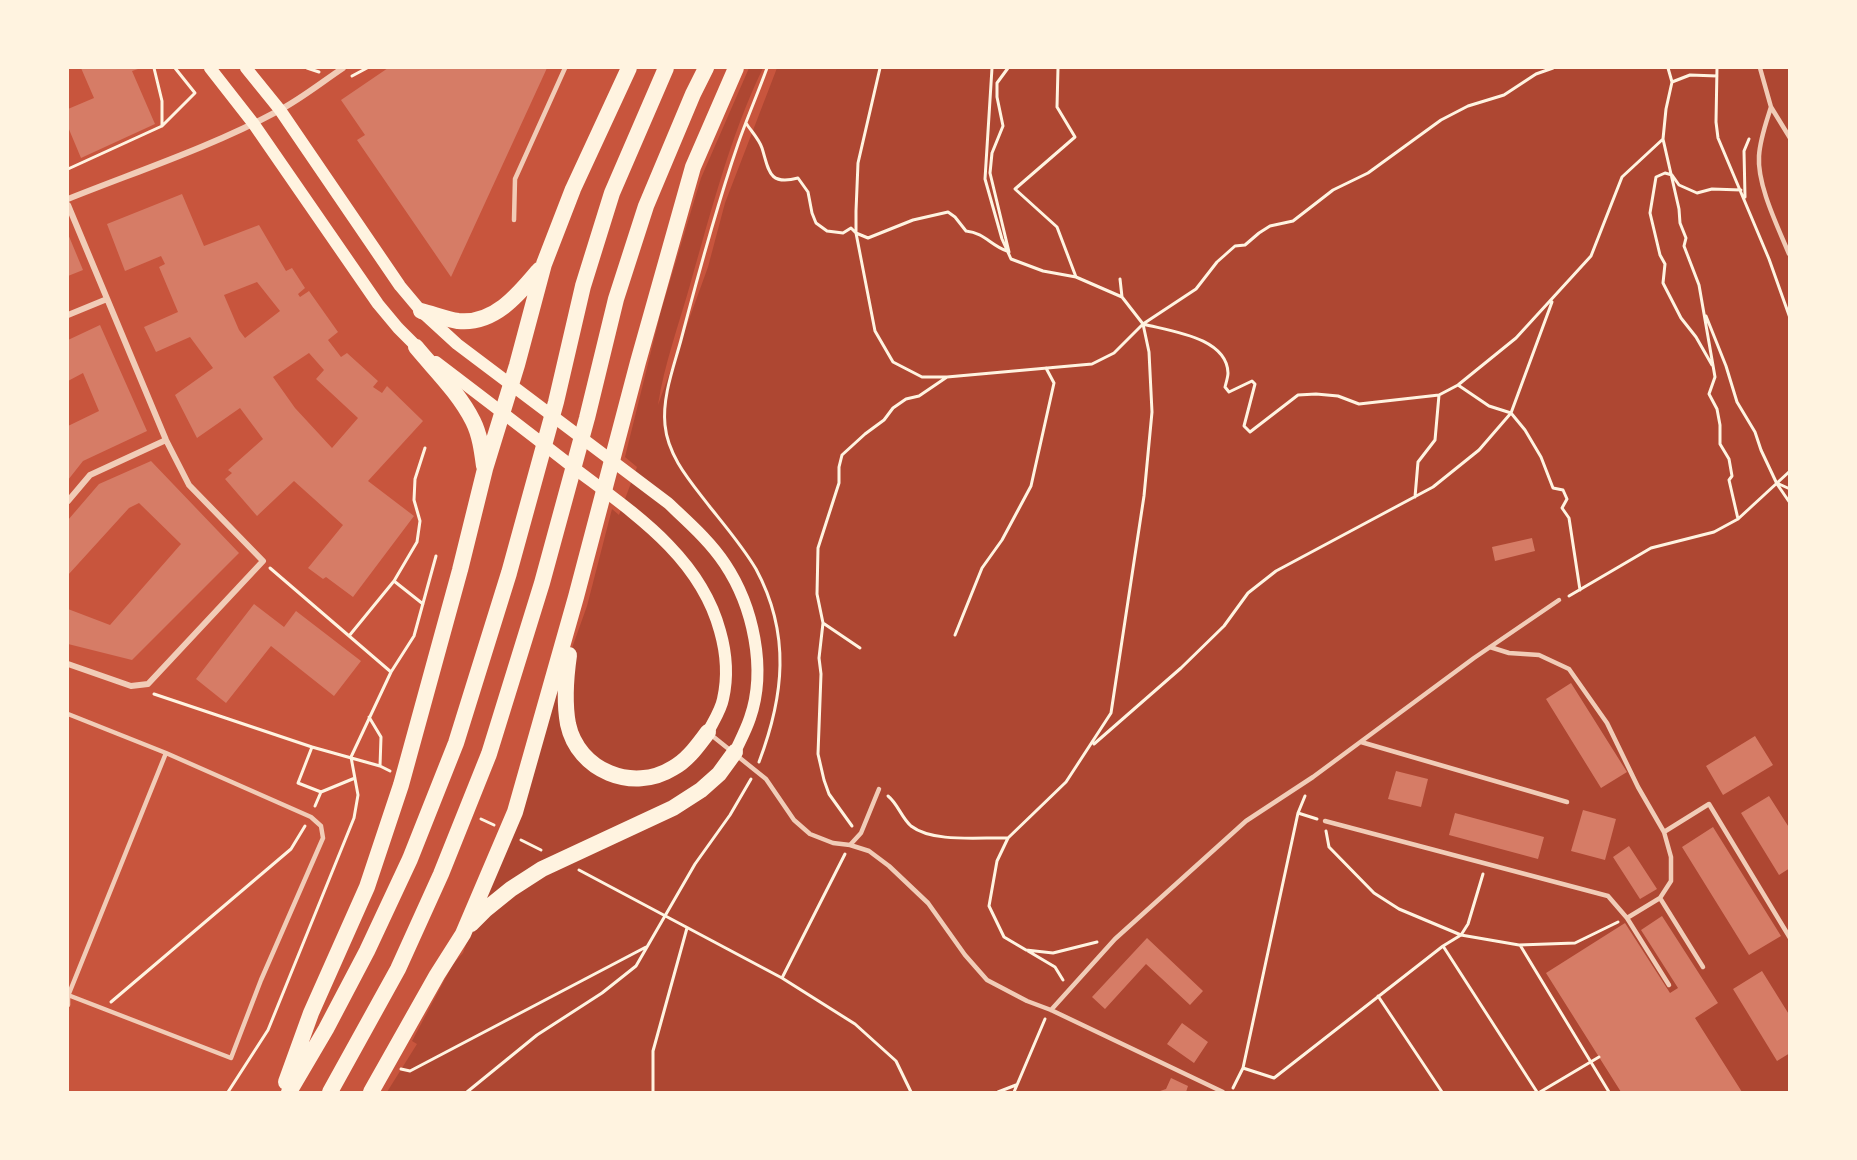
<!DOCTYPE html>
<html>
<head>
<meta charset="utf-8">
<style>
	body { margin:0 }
	#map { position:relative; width:1857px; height:1160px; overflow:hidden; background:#c8553d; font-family:"IBM Plex Sans",sans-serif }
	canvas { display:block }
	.frame { position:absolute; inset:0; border:69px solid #fff3e0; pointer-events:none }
</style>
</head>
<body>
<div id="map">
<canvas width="1857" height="1160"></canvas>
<div class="frame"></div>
</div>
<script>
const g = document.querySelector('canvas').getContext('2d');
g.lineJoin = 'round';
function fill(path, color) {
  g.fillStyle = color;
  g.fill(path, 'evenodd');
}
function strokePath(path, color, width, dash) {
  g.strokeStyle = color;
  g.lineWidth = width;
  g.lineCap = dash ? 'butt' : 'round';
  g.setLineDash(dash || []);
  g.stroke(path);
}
fill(new Path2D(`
	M749 68H763C730 136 711 212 690 285 679 324 664 365 658 405L708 267 725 203 777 68H1789V1092H387L417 1044 412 1041 453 964 463 953 587 606 612 509 619 515 637 467 625 457 661 311 701 178Z`), '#ae4732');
fill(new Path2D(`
	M81 68H141L132 71 155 124 81 158 68 127V109L94 98Z
	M388 68H547L451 277 357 140 365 135 341 100Z
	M182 194 204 246 259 225 286 271 292 268 305 288 298 294 300 297 309 291 338 332 328 340 341 357 347 353 378 381 373 387 382 393 387 386 423 421 368 481 414 516 353 597 326 577 323 579 308 568 343 525 294 481 257 516 225 479 232 473 228 470 263 439 240 408 197 438 175 395 213 368 190 337 156 352 144 327 178 312 159 267 165 264 161 256 125 271 107 224ZM257 282 280 311 245 338 239 330 224 295ZM309 353 324 370 316 379 358 418 332 448 295 408 273 377Z
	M68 234 83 270 68 276Z
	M100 325 147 431 83 461 68 480V426L99 411 83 373 68 381V340Z
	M151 461 239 553 132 660 68 644V609L110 625 181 544 139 503 129 508 68 575V520L99 484Z
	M1532 538 1535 551 1495 561 1492 547Z
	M254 604 284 627 296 611 361 661 334 696 271 646 226 703 196 679Z
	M1571 683 1627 772 1601 788 1546 699Z
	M1755 736 1773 765 1723 795 1706 766Z
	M1396 771 1428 779 1421 807 1388 799Z
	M1769 796 1790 829V868L1779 875 1741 813Z
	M1583 810 1616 819 1605 860 1571 851Z
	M1455 813 1544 837 1538 859 1449 835Z
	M1713 827 1781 936 1749 955 1682 847Z
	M1629 846 1657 889 1640 899 1613 857Z
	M1662 916 1718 1003 1695 1018 1742 1092H1621L1546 973 1625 923 1670 993 1678 988 1641 930Z
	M1147 938 1203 991 1190 1005 1146 964 1105 1009 1092 997Z
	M1762 971 1790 1016V1053L1777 1061 1733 989Z
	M1182 1023 1208 1042 1194 1063 1167 1044Z
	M1171 1078 1188 1086 1186 1092H1157L1166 1089Z`), '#d67c66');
strokePath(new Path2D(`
	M307 68 319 72
	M880 68 858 163 856 211V233L875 331 893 362 922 377H947L1092 364 1114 353 1143 324 1196 289 1217 262 1235 246 1245 245 1259 233 1270 226 1293 221 1333 190 1368 173 1441 120 1468 106 1504 95 1536 74 1553 68
	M1008 68 997 83V97L1003 126 992 153 990 173 1009 252
	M1058 68 1057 107 1075 137 1015 189 1057 227 1076 277
	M1668 68 1672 82 1666 109 1663 139 1679 209 1680 223 1686 238 1684 246 1699 285 1715 377 1709 394 1717 409 1720 425V444L1729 459 1732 476 1729 480 1738 519
	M1717 68 1716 122 1718 138 1769 259 1790 318
	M352 76 367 68
	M1672 82 1690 75 1717 76
	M746 123C751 131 759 139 762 148 769 170 768 186 798 178L808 192 812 213 816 223 827 231 843 233 851 228 856 233 868 238 913 220 948 212 955 217 966 231C985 233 990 245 1007 251
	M162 126 195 93 175 68
	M68 169 162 126V101L154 68
	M1745 197 1744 151 1749 139
	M1120 279 1122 297
	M1706 316 1726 366 1737 402 1755 432 1761 450 1777 484 1790 503
	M1143 324C1169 331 1227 337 1228 373 1228 377 1226 383 1225 387L1229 392 1252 381 1255 384 1244 426 1250 432 1298 395 1316 394 1338 396 1359 404 1439 395 1458 385 1516 338 1591 256 1622 177 1663 139
	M1712 365 1696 337 1681 318 1663 283 1665 264 1660 255 1650 213 1656 177 1665 173 1672 175 1679 185 1697 193 1712 189 1741 190
	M1458 385 1489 406 1511 413 1525 430 1541 457 1553 488 1563 490 1567 499 1562 508 1569 518 1580 590
	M1779 484 1790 489
	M1415 497 1418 462 1435 440 1439 395
	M394 581 417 542 420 521 414 500 415 479 425 448
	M1569 596 1651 548 1714 532 1738 519 1790 471
	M823 623 860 648
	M955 635 982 568 1002 540 1031 486 1054 383 1046 368
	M349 636 394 581 423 604
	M391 672 414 636 436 556
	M154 694 312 747 380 766 390 771
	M369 717 381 737 380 766
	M1094 744 1181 668 1224 626 1248 593 1276 571 1433 487 1479 450 1511 413 1552 302
	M312 747 298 783 321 792
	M759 762C784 696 791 634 756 569 743 547 726 527 710 507 691 482 668 457 665 425 662 397 674 366 681 340 698 275 716 208 738 144 747 118 758 93 767 68
	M888 796C898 804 901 817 911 826 933 843 980 837 1008 838L1066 782 1111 713 1144 496 1152 412 1149 352 1143 324 1122 297 1076 277 1043 271 1011 259 1002 239 985 179 992 68
	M315 806 321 792 355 778
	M1298 813 1317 819
	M481 819 494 825
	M852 826 829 794 824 780 818 754 821 674 819 658 823 623 817 594 818 548 839 483V467L842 455 865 434 884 420 893 408 906 399 919 396 947 377
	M1326 831 1329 847 1374 893 1399 909 1461 935 1468 924 1483 874
	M1008 838 997 861 989 906 1004 937 1026 950 1053 953 1097 942
	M521 840 541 850
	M579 870 782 978 855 1024 896 1061 911 1092
	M1520 945 1609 1092
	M1443 946 1537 1092
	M1028 951 1055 967 1063 980
	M782 978 845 854
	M1378 996 1442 1092
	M111 1002 291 849 305 826
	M1243 1068 1274 1078 1443 946 1461 935 1519 945 1575 943 1618 922
	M401 1069 410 1071 646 947
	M1233 1088 1243 1068 1298 813 1305 796
	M228 1092 268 1030 354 818 358 795 351 757 391 672 270 568
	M467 1092 537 1035 602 993 636 966 695 864 730 815 751 779
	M653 1092V1051L687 928
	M998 1092 1016 1085
	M1014 1092 1045 1019
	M1540 1092 1599 1057`), '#fff3e0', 3);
strokePath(new Path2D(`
	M1760 68 1771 107 1790 138
	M1771 107C1766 123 1760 139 1759 156 1757 185 1778 227 1789 254
	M514 220 515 179 565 68
	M1490 647 1509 653 1539 655 1569 669 1607 723 1638 787 1664 832 1671 857V881L1660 898 1627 918 1669 985
	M68 714 166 753 311 817 321 826 323 838 261 980 231 1058 68 995
	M710 734 766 779 794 820 810 834 833 843 850 845 869 851 889 866 928 903 965 955 987 980 1027 1001 1051 1010 1223 1092
	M1361 742 1567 802
	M1325 821 1608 896 1627 918
	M1664 832 1709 804 1790 938
	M850 845 861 833 879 789
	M1660 898 1703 967
	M68 1005V996L166 753
	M1051 1010 1115 939 1246 821 1313 777 1474 658 1559 600`), '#f1ccb7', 4.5);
strokePath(new Path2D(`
	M68 199C138 171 211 147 278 111 301 99 322 82 343 68
	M68 205 166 440 189 485 263 561 148 684 131 686 68 664
	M68 315 107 299
	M68 501 90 475 166 440`), '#f1ccb7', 6);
strokePath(new Path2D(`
	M210 68 253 123 378 304 398 328 422 352
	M246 68 280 110 400 286 421 311 457 344 668 503C688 522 710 541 725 564 753 606 767 669 750 718 746 730 740 741 735 752
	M436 362C482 397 528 432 574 468 632 512 700 556 720 631 726 652 728 677 723 699 721 710 713 722 708 732`), '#fff3e0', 12);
strokePath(new Path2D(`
	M421 311C433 314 446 319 458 321 494 325 519 294 539 270
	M416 347C435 370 459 393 473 421 480 435 482 451 484 466
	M569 655C566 676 564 702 568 724 578 771 633 793 673 768 688 760 698 745 708 732
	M471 924 485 910 511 889 542 869 673 808 701 790 719 774 735 752
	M286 1082 311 1013 367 887 401 785 460 570 485 469 517 365 544 264 573 189 629 68
	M289 1092 326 1029 367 951 410 859 456 743 509 573 556 402 583 286 612 193 666 68
	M330 1092 398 969 441 874 489 754 542 583 587 418 616 299 646 206 693 94 706 68
	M371 1092 437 975 463 934 515 812 576 597 638 362 693 167 736 68`), '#fff3e0', 16);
</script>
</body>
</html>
